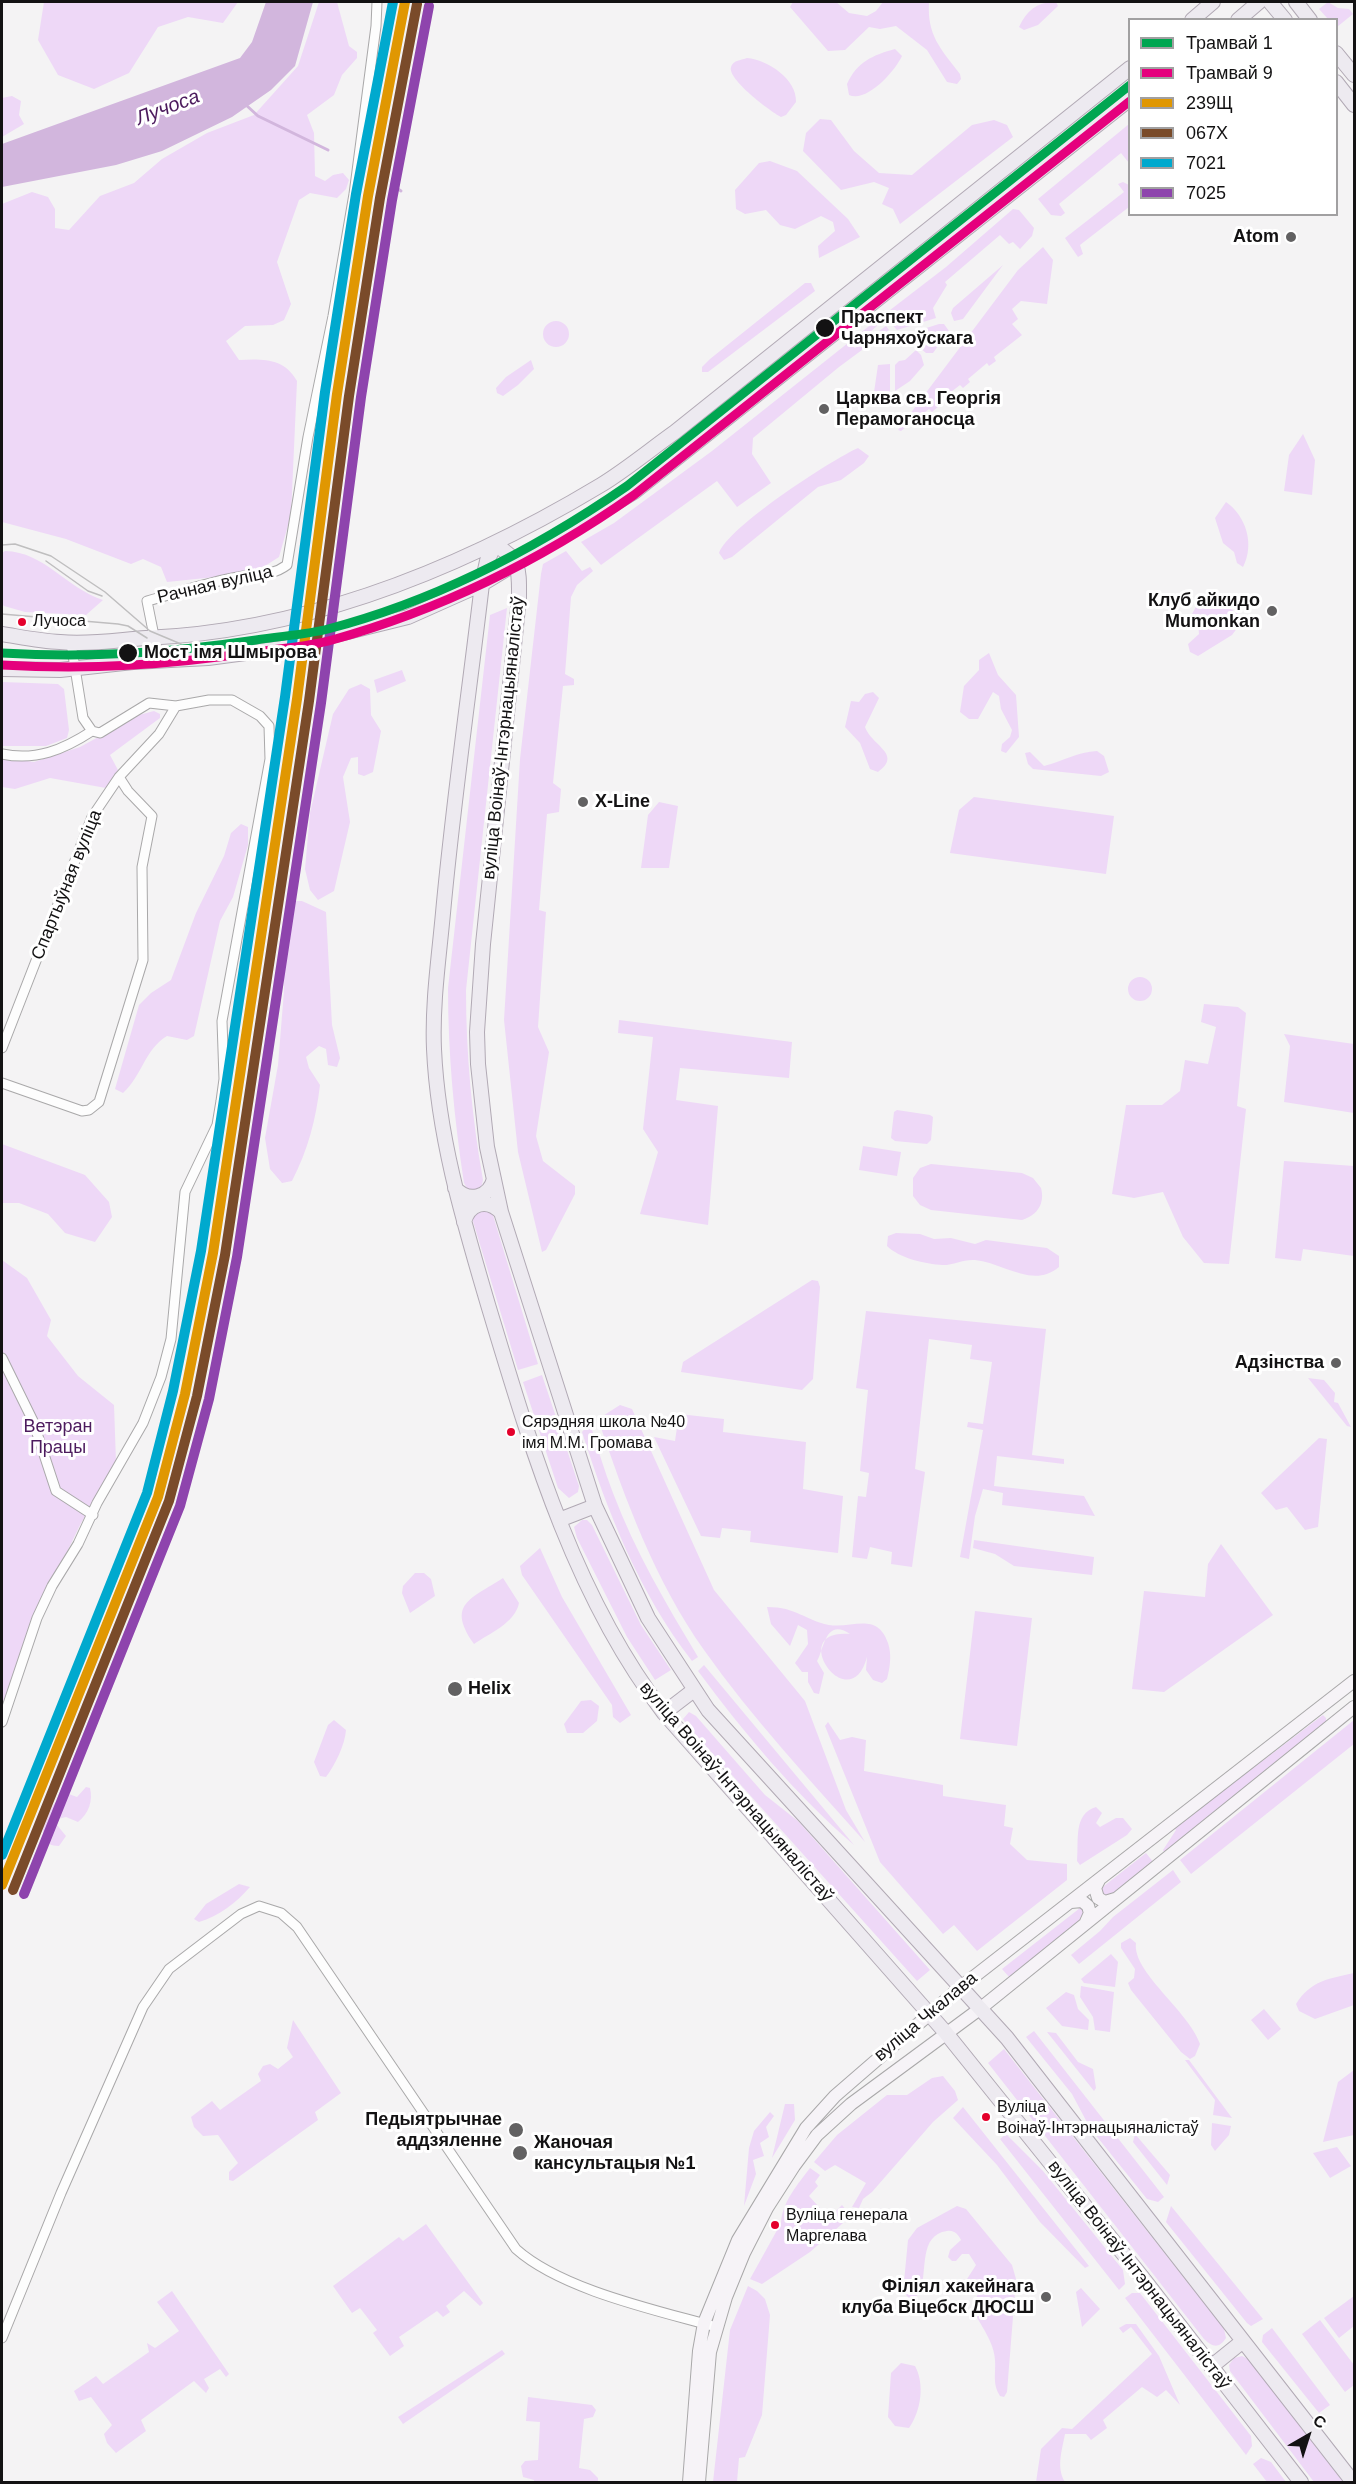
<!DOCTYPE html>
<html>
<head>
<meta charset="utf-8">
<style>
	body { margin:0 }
	#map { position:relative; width:1356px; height:2484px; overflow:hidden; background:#f4f3f4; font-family:Arial,sans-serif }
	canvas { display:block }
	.frame { position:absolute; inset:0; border:3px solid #131213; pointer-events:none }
	.legend { position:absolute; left:1128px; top:18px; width:210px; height:198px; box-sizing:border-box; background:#fff; border:2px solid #a1a0a1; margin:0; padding:8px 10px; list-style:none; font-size:18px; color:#131213 }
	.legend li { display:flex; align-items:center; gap:12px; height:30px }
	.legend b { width:30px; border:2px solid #a1a0a1 }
	.north { position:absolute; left:1278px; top:2406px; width:60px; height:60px; -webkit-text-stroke:4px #fff; paint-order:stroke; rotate:39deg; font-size:16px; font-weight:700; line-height:24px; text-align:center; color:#131213 }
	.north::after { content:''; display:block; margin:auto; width:21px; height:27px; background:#131213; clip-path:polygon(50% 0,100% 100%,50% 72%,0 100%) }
</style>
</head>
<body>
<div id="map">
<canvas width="1356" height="2484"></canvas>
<div class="frame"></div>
<ul class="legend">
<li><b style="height:8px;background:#00a651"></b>Трамвай 1</li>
<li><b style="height:8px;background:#e5007d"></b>Трамвай 9</li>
<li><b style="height:8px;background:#e09702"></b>239Щ</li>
<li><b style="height:8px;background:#7a4b2a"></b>067Х</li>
<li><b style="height:8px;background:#00a9ce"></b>7021</li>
<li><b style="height:8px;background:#8e44ad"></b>7025</li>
</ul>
<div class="north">С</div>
</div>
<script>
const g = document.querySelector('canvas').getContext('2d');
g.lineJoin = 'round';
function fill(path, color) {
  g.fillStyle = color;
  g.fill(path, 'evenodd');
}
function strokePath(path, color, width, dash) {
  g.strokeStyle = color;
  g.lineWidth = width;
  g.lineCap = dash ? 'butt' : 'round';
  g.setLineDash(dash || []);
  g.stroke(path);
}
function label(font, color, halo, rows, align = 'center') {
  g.font = font + ' Arial,sans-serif';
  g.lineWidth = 6;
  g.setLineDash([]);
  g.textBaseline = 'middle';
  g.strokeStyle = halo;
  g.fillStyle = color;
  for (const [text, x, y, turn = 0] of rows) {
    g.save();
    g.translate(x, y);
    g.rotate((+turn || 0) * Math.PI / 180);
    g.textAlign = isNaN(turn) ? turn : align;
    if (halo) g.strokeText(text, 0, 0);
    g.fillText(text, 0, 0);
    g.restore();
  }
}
fill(new Path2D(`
	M44 2H238L223 23 188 17 158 27 129 73 94 89 58 75 38 40Z
	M319 2H337L349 46 357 52V58L342 75 334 95 307 115 314 133 315 176 325 181 333 175 343 173 349 180 346 189 337 198 310 193 299 200 277 262 291 304 284 320 273 325 245 326 226 341 239 360C263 359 284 358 297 381L291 515 279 557 254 573 167 582 161 567 143 559 131 564 66 539 2 522V204L32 192 48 197 55 209V228L69 230 100 196 134 183 162 159 207 133 254 115 298 66Z
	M793 2H836L849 13 867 16 876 11 883 2H929C927 35 940 48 960 74L961 79 957 84 947 82 927 50 896 26 880 29 869 27 845 50 828 51 790 7Z
	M1056 2 1058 6 1038 25 1024 30 1019 27C1027 10 1038 1 1056 2Z
	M1328 2 1338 8 1349 9 1353 14 1337 27 1336 20 1328 19 1319 9Z
	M895 49 902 56C895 71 867 103 849 95L847 84C857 62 873 55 895 49Z
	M747 58C768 60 797 79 796 102L786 115 781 117C770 111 727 79 731 67 733 60 742 60 747 58Z
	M12 96 21 101 19 115 24 124 2 137V98Z
	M820 119 831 120 854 151 879 173 912 175 972 125 994 120 1007 125 1013 137 900 224 893 209 882 204 889 188 874 182 841 190 803 151 806 133Z
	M1129 124V163L1121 153 1059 204 1065 213 1061 216 1051 215 1038 199Z
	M770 161 797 171 848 219 860 237 819 258 818 246 835 231 833 222 821 216 795 229 780 225 766 210 745 214 736 209 735 190 759 163Z
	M1123 182 1129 185V207L1080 245 1083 254 1078 257 1065 238 1124 192 1118 184Z
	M1013 209 1019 210 1034 228 1032 236 1020 249 1013 242 1009 244 1000 235 945 282 947 285 933 308 936 318 897 330 889 321 880 326 878 325 868 334 865 332 857 339 855 337 946 267Z
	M1043 247 1053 260 1047 304 1021 301 1012 309 1018 319 1012 324 1022 335 994 357 996 361 989 366 987 363 968 379 970 382 963 388 960 385 937 403 939 406 932 412 929 409 901 431 898 430 1018 270Z
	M1003 265 963 319 954 321 951 313 953 308Z
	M805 283H811L815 291 708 372H702V367L710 359Z
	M543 334a13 13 0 1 1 26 0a13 13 0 1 1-26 0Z
	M939 324H944L949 331 933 353H926L907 337 898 345 895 341 901 336Z
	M886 326 889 330 839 367 753 438 752 454 771 483 737 507 717 481 601 565 581 542 614 523 712 451 848 343 855 348Z
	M916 350 921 355 924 365 910 381 895 391V365L899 361 905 360Z
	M531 360 534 369 518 385 503 396 497 393 496 388 506 377Z
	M890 364V395L879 403 873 399 878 365Z
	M1303 434 1315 460 1312 495 1284 491 1289 455Z
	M858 448 869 456 864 463 841 480 818 487 732 557 724 560 719 553C728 527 831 460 858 448Z
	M1226 502C1246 516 1255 544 1243 567L1237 563 1234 552 1223 543 1215 518Z
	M5 551C45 552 66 588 103 600L86 615 25 612 4 606 2 604V553Z
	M566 551 582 571 590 567 593 571 577 585 571 597 565 674 574 679V685L563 686 553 783 561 789 559 812 547 814 539 910 546 912 538 1027 549 1052 536 1136 543 1161 575 1186V1194L546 1250 542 1252 518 1152 504 1020 520 759 541 574 543 564Z
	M1197 605 1228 607 1238 614 1241 623 1232 635 1198 656 1190 652 1188 644 1199 634 1198 622 1192 614Z
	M507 608 466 990C466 1055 472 1117 483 1180L481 1189 477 1192 468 1190 464 1183C454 1117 448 1054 448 988L490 615Z
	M989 653 998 675 1016 695 1019 737 1006 753 1001 751 1002 744 1010 737 1012 730 1001 709 999 696 993 692 978 719H969L960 712 964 686 979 670V660Z
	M402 670 406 681 377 693 374 680Z
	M2 682 58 684 64 689 69 730 67 738 46 746H2Z
	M361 684 370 689 371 715 381 731 373 772 364 776 358 774V757L351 758 343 777 350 822 334 891 318 900 310 890 305 869 310 813 333 714 349 689Z
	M873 692 879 698 865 727C872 746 903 754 878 772L870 769 860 743 845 727 851 701 859 702 865 694Z
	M154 711 160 714V718L110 755 118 770 106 788 50 778 15 789 2 787V757L34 762 80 747 139 715Z
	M1097 751 1104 756 1109 772 1101 776 1033 769 1028 764 1025 753 1030 752 1044 766C1063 761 1078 752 1097 751Z
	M974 797 1114 816 1106 874 950 853 959 810Z
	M659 802 678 806 669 868H641L648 815Z
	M241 824 248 827V845L233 897 220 921 194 1036 187 1040 167 1036C145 1049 142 1076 123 1093L115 1089 139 1005 151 993 171 980 196 913 224 856 231 833Z
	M292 901H302L326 912 332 1025 340 1058 337 1067 328 1065 326 1049 319 1046 306 1057 309 1068 320 1085C316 1119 308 1150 292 1181L282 1183 270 1169 265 1138 278 1065 284 991V933Z
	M1128 989a12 12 0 1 1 24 0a12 12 0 1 1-24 0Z
	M1204 1004 1238 1007 1246 1013 1237 1106 1246 1109 1229 1264 1204 1263 1183 1237 1163 1192 1134 1198 1112 1194 1126 1105H1162L1180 1091 1185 1060 1208 1064 1216 1027 1201 1022Z
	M619 1020 792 1042 789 1078 680 1068 676 1100 718 1106 708 1225 640 1214 658 1152 643 1129 653 1037 618 1033Z
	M1284 1034 1354 1044V1113L1284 1102 1290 1046Z
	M897 1110 930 1115 933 1117 931 1140 927 1144 895 1141 891 1138 894 1112Z
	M2 1144 85 1175 109 1202 112 1217 95 1242 65 1233 48 1214 19 1203H2Z
	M863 1146 901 1152 897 1176 859 1170Z
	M1284 1161 1354 1166V1256L1303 1249 1301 1261 1275 1258Z
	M931 1164 1022 1173 1033 1178 1041 1188C1045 1203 1038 1215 1022 1220L931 1210 920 1205 913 1196V1178L920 1168Z
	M480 1208 492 1212 538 1364 518 1370 472 1218Z
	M896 1233 920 1234 934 1239 951 1238 975 1244 986 1240 1047 1248 1059 1256V1267C1033 1289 1004 1263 975 1260 964 1259 954 1265 943 1265 925 1264 899 1258 887 1246L888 1236Z
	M2 1260 27 1278 51 1320 47 1336 78 1376 114 1405 116 1462 80 1525 55 1577 2 1704Z
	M812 1280 818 1281 820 1287 813 1379 802 1390 681 1372 683 1362Z
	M866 1311 1046 1329 1032 1455 1064 1459V1464L997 1456 994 1486 1084 1496 1095 1516 1002 1505 1003 1493 983 1489 975 1516 969 1559 960 1557 983 1430 967 1427 968 1422 983 1424 992 1362 970 1359 972 1345 929 1339 915 1469 925 1472 912 1567 891 1564 892 1552 870 1547 867 1559 852 1557 858 1496 866 1497 869 1473 860 1471 868 1390 856 1388Z
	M542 1375 579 1486 578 1492 569 1498 558 1488 523 1382Z
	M1308 1378 1324 1380 1335 1393 1334 1402 1338 1403 1351 1427 1347 1426Z
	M620 1405 632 1409 714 1590 805 1701 846 1810 865 1842C810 1780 752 1718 704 1650 655 1581 625 1499 598 1419Z
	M679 1414 724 1419 723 1432 806 1442 803 1489 843 1496 838 1553 750 1542 751 1531 722 1528 720 1538 701 1536 654 1437 675 1441Z
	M590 1423C597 1446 604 1470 613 1493 635 1551 666 1604 698 1657L692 1661C639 1593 608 1513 582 1432Z
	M1319 1438 1327 1439 1318 1527 1305 1530 1287 1507 1276 1510 1261 1493Z
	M582 1520H587L592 1525 641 1625 671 1670 655 1680 627 1637 577 1538 574 1527Z
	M974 1540 1094 1557 1092 1575 1014 1566 995 1554 973 1548Z
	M1221 1544 1273 1615 1164 1692 1132 1689 1144 1591 1205 1597 1208 1564Z
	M540 1548 562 1597 631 1715 620 1723 613 1717 612 1705 522 1575 520 1566Z
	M415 1573H424L431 1579 435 1596 410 1613 402 1593 403 1586Z
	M503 1578 519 1603C515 1623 490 1633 474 1644 446 1604 471 1599 503 1578Z
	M767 1607C797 1607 804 1620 829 1625 852 1629 877 1611 888 1643 892 1655 890 1667 887 1679L882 1683 873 1680 866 1670 867 1657C850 1721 784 1628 850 1634 825 1617 824 1650 817 1661L824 1673 819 1694 814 1693 808 1682V1672H802L795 1663 808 1644 807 1630 798 1625 790 1646 771 1624Z
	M975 1611 1032 1618 1017 1746 960 1739Z
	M704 1665 854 1845C795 1794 744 1733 698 1671Z
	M591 1700 599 1706 597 1721 583 1733H567L564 1724 581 1701Z
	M689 1712 696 1716 765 1795 798 1821 930 1970 917 1981 687 1725 683 1719Z
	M1323 1715 1326 1718V1725L1164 1852 1163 1850 1176 1830 1174 1828Z
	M334 1720 346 1730C345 1745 335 1765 326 1777L320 1776 314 1762 328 1725Z
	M1354 1720V1744L1191 1874 1180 1860Z
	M828 1722 840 1740 852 1737 866 1740 864 1771 943 1785V1796L1006 1805 1004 1826 1013 1828 1010 1844 1027 1860 1067 1864V1880L977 1951 954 1925 943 1934 880 1862 825 1726Z
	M86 1787 90 1788C93 1801 89 1813 78 1822L66 1817 58 1819 57 1825 66 1836 59 1846C28 1846 49 1802 66 1793L77 1797Z
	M1096 1807 1102 1813 1096 1823 1100 1827 1116 1818H1123L1132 1829 1127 1835 1080 1865 1077 1861C1079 1840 1073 1814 1096 1807Z
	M1146 1853 1154 1863 1113 1897 1103 1895 1101 1890 1104 1886Z
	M1173 1870 1181 1882 1079 1964 1071 1955 1100 1931 1113 1917Z
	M239 1884 250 1887C236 1903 219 1916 199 1922L194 1919 206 1904Z
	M1080 1908 1084 1910 1083 1919 1010 1978 1002 1969Z
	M1130 1938 1136 1943C1132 1972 1188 2010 1200 2044L1195 2056 1190 2059 1181 2052 1131 1990 1128 1983 1134 1978 1135 1969 1121 1948V1943Z
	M1111 1954 1118 1962 1115 1987 1084 1983 1081 1979Z
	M1354 1973V2005L1315 2019 1299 2011 1296 2004C1311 1980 1329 1979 1354 1973Z
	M1081 1986 1114 1992 1110 2032 1095 2030 1093 2017 1080 1997Z
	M1066 1992 1074 1995 1078 2009 1089 2020 1088 2030 1062 2026 1046 2008Z
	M1264 2009 1281 2029 1268 2040 1251 2020Z
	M293 2020 341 2093 315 2112 318 2120 233 2181 229 2180V2172L238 2163 218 2135 203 2136 194 2127 191 2117 212 2101 220 2110 261 2081 258 2074 263 2066 270 2064 278 2069 293 2057 287 2048Z
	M1034 2031 1164 2197 1158 2202 1147 2199 1090 2128 1072 2094 1026 2037Z
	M1047 2032 1056 2033 1078 2062 1093 2069 1096 2088 1094 2091Z
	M1004 2049 1224 2329 1226 2338C1219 2349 1212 2347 1204 2339L988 2063Z
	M1185 2060H1189L1232 2118 1213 2115 1215 2100Z
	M1354 2070V2135L1323 2142 1338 2082Z
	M943 2076 955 2091 958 2100 933 2122 872 2192 863 2199 859 2208 852 2207 866 2183 835 2165 825 2171 814 2162 837 2135 887 2095H907L932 2078Z
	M785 2104H794L795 2120 772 2158Z
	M963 2107 1089 2266 1085 2268 1040 2222 997 2165 953 2118Z
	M770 2112 774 2116 766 2127 769 2137 760 2143 764 2156 753 2160 756 2174 744 2206 749 2148 754 2131Z
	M1212 2123 1231 2126 1229 2135 1215 2151 1211 2145Z
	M1006 2134 1043 2171 1123 2270 1125 2284 1119 2290 1000 2139Z
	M1135 2134 1170 2175 1167 2185 1133 2142Z
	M1337 2147 1351 2166 1330 2178 1313 2153Z
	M810 2168 820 2175 815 2182 818 2186 809 2196 829 2218 842 2205 851 2216 810 2252 762 2284 750 2279 781 2223C782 2202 798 2184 810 2168Z
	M957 2206 966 2209 1012 2265 1016 2279 1007 2392 1004 2397 1000 2396C992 2384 996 2373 995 2360 994 2341 980 2325 972 2308L980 2289 978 2283 973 2282 965 2293 960 2290 976 2265 969 2254H962L956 2261H952L948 2257 950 2250 961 2240C958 2234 954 2230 947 2231 918 2235 928 2272 920 2291 918 2296 915 2297 910 2299L903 2292 908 2240 917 2228Z
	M1171 2206 1263 2319 1251 2326 1247 2323 1166 2222Z
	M426 2224 483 2303 480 2306 464 2291 446 2306 450 2312 443 2317 437 2311 399 2337 404 2346 390 2356 373 2333 377 2330 360 2308 352 2313 333 2286 399 2237 403 2241Z
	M748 2286 757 2291 765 2299 770 2315 762 2415 745 2457 739 2458 737 2482H713L730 2330Z
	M1081 2288 1100 2309 1082 2327 1076 2292Z
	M172 2291 229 2374 226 2377 220 2369 204 2379 209 2388 206 2393 194 2381 141 2420 146 2431 116 2453 107 2443 104 2434 112 2425 91 2397 79 2401 74 2391 96 2376 103 2384 149 2352 147 2343 155 2348 179 2331 157 2302Z
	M1132 2293H1140L1251 2436 1252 2446 1246 2455 1125 2298Z
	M1354 2296V2326L1339 2338 1324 2318Z
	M1320 2320 1354 2365V2385L1345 2392 1302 2334Z
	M1126 2324H1136L1159 2356 1180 2405 1166 2390 1157 2397 1142 2387 1103 2420 1107 2428 1091 2440 1086 2434H1065C1062 2450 1056 2468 1065 2482H1036L1041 2449 1062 2428 1072 2429 1152 2354 1131 2327 1123 2333 1119 2328Z
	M1272 2328 1330 2405 1319 2413 1262 2342 1263 2335Z
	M502 2350 505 2354 403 2424 398 2417Z
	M1242 2356 1248 2359 1343 2482H1314L1230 2371 1229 2365 1234 2358Z
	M901 2363 915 2366C925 2384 921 2411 909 2428L895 2426 888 2417 891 2373Z
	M528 2397 592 2405 596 2410 593 2417 584 2419 579 2468 590 2470 598 2478V2482H534V2480L523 2477 521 2466 525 2461 538 2460 540 2422 526 2421Z
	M1261 2458 1271 2462 1286 2482H1267L1253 2464Z`), '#eed8f7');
fill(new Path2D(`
	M266 2H313L295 66 271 90 232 117 162 151 116 165 2 187V144L240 58 252 42Z`), '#d2b6dd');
strokePath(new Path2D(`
	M246 105 258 116 328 150
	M395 187 401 191`), '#d2b6dd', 3);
const minor = new Path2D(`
	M159 661 147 601C177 593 208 582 238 577 256 573 271 577 287 565L308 437 333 316 354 194 376 26 377 2
	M2 754C36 761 63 750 92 731
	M2 1048 92 817 119 777 159 734 176 706
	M2 1083 82 1111 89 1110 99 1102 143 960 142 867 152 816 128 791 119 777
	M2 1358 33 1421 56 1491 93 1515
	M2 1722 37 1618 52 1586 78 1544 97 1503 143 1423 161 1377 171 1339 185 1192 217 1125 221 1101 224 1079 222 1021 270 759 269 726 260 716 232 700H209L176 706 149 703 100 733 92 731 83 718 71 643
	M2 2338 61 2193 143 2007 169 1969 241 1914 259 1906 281 1913 297 1927 516 2249C562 2290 656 2310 716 2327`);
const secondary = new Path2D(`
	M1099 1880 1095 1888 1098 1898 1105 1902 1115 1899
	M1071 1902 1082 1901 1088 1906 1090 1913 1086 1922
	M689 2482 699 2351 704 2323 738 2240 806 2128 835 2096 962 1986 1354 1681
	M699 2482 710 2352 726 2297 744 2253 767 2208 794 2166 817 2135 851 2104 981 2008 1354 1707`);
const primary = new Path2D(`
	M1270 2 1285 20
	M1296 2 1310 20
	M1192 20 1213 2
	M1238 20 1259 2
	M1336 53 1354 75
	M1336 82 1354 105
	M495 545C521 559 519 571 519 598L483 944 477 1032 478 1064 487 1147 501 1212 595 1506 648 1618 708 1710 1007 2038 1353 2482
	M495 545 487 561 482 584C469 694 453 803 443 913 439 957 432 1004 434 1049 438 1138 464 1223 489 1308 531 1447 574 1596 664 1713L946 2033 1142 2277 1301 2482
	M2 634C21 637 40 641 60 642 88 645 118 640 146 638 309 631 463 568 601 485 627 469 651 449 675 432L1130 68
	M2 669 60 670 133 662 208 658 283 648 408 617 482 584 634 492 1130 99
	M455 1188C468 1203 489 1198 494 1179
	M464 1222C469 1203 487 1198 501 1212
	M559 1520 595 1506
	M664 1713 694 1690
	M1212 2366 1243 2341`);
strokePath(minor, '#a9a8a9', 11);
strokePath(secondary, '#a9a8a9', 14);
strokePath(primary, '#b1a9b4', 16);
strokePath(minor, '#fdfdfd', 9);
strokePath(secondary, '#f6f3f7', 12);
strokePath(primary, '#edeaf0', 14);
strokePath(new Path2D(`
	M2 545 15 544 51 556 105 592 150 631 181 644
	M46 561 88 591 102 596
	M2 614 118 624 128 626 147 638`), '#bfbebf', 1.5);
strokePath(new Path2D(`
	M2 1885 158 1497 185 1394 213 1253 297 699 337 394 368 196 405 2`), '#e09702', 10);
strokePath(new Path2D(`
	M13 1890 169 1501 197 1396 225 1255 309 701 349 396 380 198 417 4`), '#7a4b2a', 10);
strokePath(new Path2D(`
	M2 1855 147 1493 173 1391 201 1251 285 697 325 392 356 194 393 2`), '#00a9ce', 10);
strokePath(new Path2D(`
	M24 1894 180 1506 209 1399 237 1257 321 703 361 397 392 200 429 6`), '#8e44ad', 10);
strokePath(new Path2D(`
	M2 653C91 658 168 653 256 640 280 636 305 635 328 629 435 601 537 548 627 486L1130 85`), '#00a651', 9);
strokePath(new Path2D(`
	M2 665C91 670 167 665 255 652 280 648 308 647 332 640 440 610 543 559 634 495L1130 101`), '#e5007d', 9);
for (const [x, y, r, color] of [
	[1291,237,6,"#626162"],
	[825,328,10,"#131213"],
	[824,409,6,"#626162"],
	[1272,611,6,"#626162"],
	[22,622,5,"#e4002b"],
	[128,653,10,"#131213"],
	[583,802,6,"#626162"],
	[1336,1363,6,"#626162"],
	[511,1432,5,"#e4002b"],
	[455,1689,8,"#626162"],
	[986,2117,5,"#e4002b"],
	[516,2130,8,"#626162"],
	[520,2153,8,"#626162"],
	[775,2225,5,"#e4002b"],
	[1046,2297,6,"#626162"]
]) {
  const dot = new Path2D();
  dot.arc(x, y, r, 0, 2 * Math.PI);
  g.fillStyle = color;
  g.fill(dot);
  strokePath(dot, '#fff', 2);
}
label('16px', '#131213', '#fff', [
	["Лучоса",33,622],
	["Сярэдняя школа №40",522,1423],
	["імя М.М. Громава",522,1444],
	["Вуліца",997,2108],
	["Воінаў-Інтэрнацыяналістаў",997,2129],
	["Вуліца генерала",786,2216],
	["Маргелава",786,2237]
], 'left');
label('bold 18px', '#131213', '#fff', [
	["Atom",1279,237],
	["Царква св. Георгія",836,399,"left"],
	["Перамоганосца",836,420,"left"],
	["Клуб айкидо",1260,601],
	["Mumonkan",1260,622],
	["X-Line",595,802,"left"],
	["Адзінства",1324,1363],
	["Helix",468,1689,"left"],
	["Педыятрычнае",502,2120],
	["аддзяленне",502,2141],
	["Жаночая",534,2143,"left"],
	["кансультацыя №1",534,2164,"left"],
	["Філіял хакейнага",1034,2287],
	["клуба Віцебск ДЮСШ",1034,2308]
], 'right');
label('bold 18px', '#131213', '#fff', [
	["Праспект",841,318],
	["Чарняхоўскага",841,339],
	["Мост імя Шмырова",144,653]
], 'left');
label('18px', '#131213', '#fff', [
	["Рачная вуліца",215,585,-13],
	["вуліца Воінаў-Інтэрнацыяналістаў",504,738,-84],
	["Спартыўная вуліца",67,885,-68],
	["вуліца Воінаў-Інтэрнацыяналістаў",736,1792,49],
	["вуліца Чкалава",926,2017,-40],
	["вуліца Воінаў-Інтэрнацыяналістаў",1139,2275,52]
]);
label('18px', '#4d1c5e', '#fff', [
	["Ветэран",58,1427],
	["Працы",58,1448]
]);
label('italic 20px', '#4c1b5d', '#fff', [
	["Лучоса",168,108,-21]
]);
</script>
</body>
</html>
